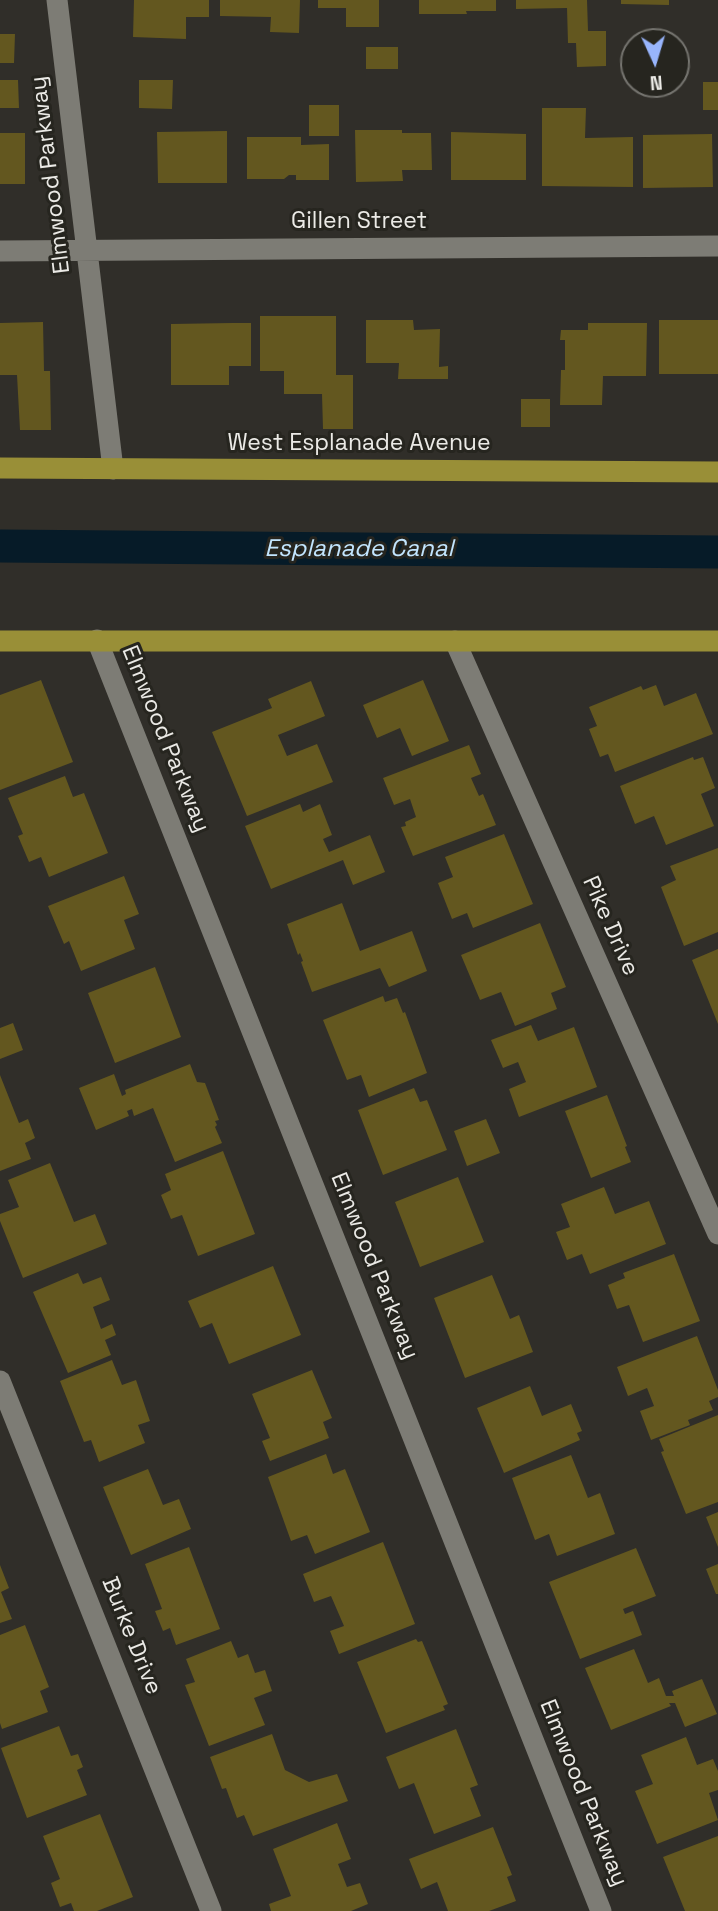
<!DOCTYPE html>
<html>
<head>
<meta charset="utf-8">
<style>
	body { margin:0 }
	#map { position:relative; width:718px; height:1911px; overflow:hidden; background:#302e29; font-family:"Space Grotesk",sans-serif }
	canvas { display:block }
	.north { position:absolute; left:620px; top:28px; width:70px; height:70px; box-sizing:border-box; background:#26251f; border:2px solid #75746f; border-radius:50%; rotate:176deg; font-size:19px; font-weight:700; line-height:28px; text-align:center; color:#ebeae6 }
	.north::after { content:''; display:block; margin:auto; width:24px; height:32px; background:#98b5fd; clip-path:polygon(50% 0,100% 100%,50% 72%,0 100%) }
</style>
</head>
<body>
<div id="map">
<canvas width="718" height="1911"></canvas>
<div class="north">N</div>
</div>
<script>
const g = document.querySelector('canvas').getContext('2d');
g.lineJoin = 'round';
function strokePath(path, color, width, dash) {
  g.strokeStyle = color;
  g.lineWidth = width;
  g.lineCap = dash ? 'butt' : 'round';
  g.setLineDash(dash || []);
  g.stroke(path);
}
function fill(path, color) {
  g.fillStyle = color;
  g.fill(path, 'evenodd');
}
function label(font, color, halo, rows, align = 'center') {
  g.font = font + ' "Space Grotesk",sans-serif';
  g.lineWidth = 6;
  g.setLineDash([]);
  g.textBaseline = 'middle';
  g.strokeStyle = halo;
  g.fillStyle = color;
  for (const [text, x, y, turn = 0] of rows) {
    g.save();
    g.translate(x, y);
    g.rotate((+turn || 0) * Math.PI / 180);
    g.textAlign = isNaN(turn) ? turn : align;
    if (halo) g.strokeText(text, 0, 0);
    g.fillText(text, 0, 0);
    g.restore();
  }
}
strokePath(new Path2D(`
	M0 546 718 552`), '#061b28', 33);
fill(new Path2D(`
	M134 0H209V17H186V39L133 37Z
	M220 0H300L299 33 270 32 271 17 220 16Z
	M318 0H379V27H346V8H318Z
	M419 0H496V11H466L467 14H419Z
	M516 0H587L588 31H606V66L577 67 576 43H568L567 8 516 9Z
	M621 0H669V5L621 4Z
	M0 34H15L14 63H0Z
	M366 47H398V69H366Z
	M0 80H18L19 108H0Z
	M139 80H173L172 109 139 108Z
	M703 82H718V110H703Z
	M309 105H339V136H309Z
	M542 108H586L585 138 633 137V187L542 186Z
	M355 130H402V133H431L432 170H402L403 181 356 182Z
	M227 131V183H158L157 132Z
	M451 132 526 134V180H451Z
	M0 133H25V184H0Z
	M712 134 713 187 643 188V135Z
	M247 137H301V145L329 144V180H296V175H289L284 179H247Z
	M260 316H336V375H353V429H323L322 394H284V371H260Z
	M366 320H413L414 330 440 329 439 367 448 366V379H398L399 363H366Z
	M659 320H718V374H659Z
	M43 322 44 371H50L51 430H20L17 375H0V323Z
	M232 323H251V366H229V385H171V324Z
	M588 323H647L646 376H603L602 405H560L561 370H565V340H560L561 330H588Z
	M521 399H550V427H521Z
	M41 680 73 762 0 790V695Z
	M423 680 449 741 412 756 400 728 377 738 363 705Z
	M311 681 325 716 278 735 287 756 317 744 333 782 247 816 212 732 272 708 268 699Z
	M656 685 664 706 696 693 713 734 615 772 608 754 600 757 589 729 597 726 589 707 641 686 643 690Z
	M469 745 481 774 471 778 479 796 483 794 496 825 413 856 401 827 406 826 405 822 416 817 410 799 394 805 383 778Z
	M693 757 694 760 703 757 715 788 701 794 714 826 666 845 654 816 635 824 620 786Z
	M65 776 73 797 84 793 108 853 49 877 41 857 29 862 18 836 23 834 8 798Z
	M300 804 303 812 320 804 332 835 323 839 329 852 370 835 385 872 353 885 343 860 271 889 245 826Z
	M504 834 533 904 473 928 467 913 452 919 438 883 453 877 445 857Z
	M718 848V932L684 946 661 887 676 880 670 866Z
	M124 876 139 914 124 920 135 949 81 971 69 941 64 944 48 906Z
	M342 903 360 951 412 931 427 971 389 987 380 968 312 992 301 962 303 961 300 953 298 955 287 924Z
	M540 923 566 987 551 993 557 1009 515 1026 501 992 480 1000 461 955Z
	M718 949V1024L692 960Z
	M155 967 181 1037 115 1063 88 993Z
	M383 996 385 1002 397 998 403 1013 405 1012 427 1073 369 1097 361 1075 347 1080 323 1020Z
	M13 1023 23 1050 0 1059V1028Z
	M531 1025 538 1041 574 1027 597 1087 519 1117 509 1089 526 1082 518 1062 503 1068 491 1040Z
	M190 1064 197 1082 205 1083 219 1120 215 1121 217 1125 215 1127 222 1143 175 1162 153 1108 134 1116 132 1109 127 1111 129 1116 96 1130 79 1088 114 1074 122 1096 126 1094 125 1090Z
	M0 1075 19 1123 28 1119 35 1138 25 1143 31 1159 0 1171Z
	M414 1088 420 1102 427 1100 447 1150 383 1175 358 1110Z
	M607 1095 627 1146 625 1147 631 1162 591 1178 565 1111Z
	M486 1119 500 1153 467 1166 454 1131Z
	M223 1151 255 1234 198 1256 182 1215 171 1219 161 1195 171 1190 165 1174Z
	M50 1163 74 1222 95 1214 107 1244 23 1278 0 1221V1214L19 1207 8 1180Z
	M458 1177 484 1242 420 1267 395 1202Z
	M604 1187 615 1214 649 1201 666 1244 590 1274 582 1254 567 1260 556 1232 570 1227 561 1204Z
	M674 1254 700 1321 643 1342 629 1305 617 1309 608 1285 625 1278 623 1273Z
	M273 1266 301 1335 229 1364 212 1323 200 1328 188 1301Z
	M78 1273 83 1284 101 1277 110 1300 93 1307 101 1329 112 1324 116 1335 105 1340 111 1355 68 1373 33 1292Z
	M492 1275 510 1319 519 1315 533 1352 465 1378 434 1298Z
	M697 1336 718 1390V1397L709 1401 713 1410 688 1420 690 1425 651 1440 640 1411 654 1406 647 1388 628 1396 617 1367Z
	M112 1360 122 1385 136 1380 150 1421 138 1425 145 1443 99 1462 91 1440 84 1442 60 1381Z
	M312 1370 332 1418 323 1422 329 1438 270 1461 262 1441 270 1438 252 1394Z
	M530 1386 542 1416 571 1404 582 1431 577 1433 580 1440 504 1473 477 1408Z
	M718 1415V1502L686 1514 661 1452 664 1451 659 1439Z
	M326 1454 333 1474 345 1469 370 1532 315 1554 307 1535 291 1541 268 1477Z
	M571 1455 588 1498 600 1493 615 1534 557 1556 549 1534 535 1540 512 1478Z
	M148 1469 163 1505 179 1499 191 1529 131 1555 103 1487Z
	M718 1512V1547L706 1517Z
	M383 1542 415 1624 339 1654 330 1631 344 1626 331 1596 314 1602 303 1574Z
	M189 1547 220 1629 176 1645 170 1628 163 1631 155 1611 162 1609 145 1564Z
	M636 1548 656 1596 623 1609 625 1614 633 1611 642 1635 580 1659 549 1582Z
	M718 1564V1594H716L706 1569Z
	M0 1565 9 1588 1 1592 12 1619 0 1623Z
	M25 1625 49 1687 40 1691 48 1712 2 1729 0 1723V1635Z
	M416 1639 418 1642 422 1641 448 1704 443 1706 445 1710 386 1733 357 1662Z
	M231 1641 238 1658 248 1654 255 1673 265 1670 272 1691 254 1698 265 1725 209 1746 185 1685 195 1682 186 1659Z
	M634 1649 648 1683 659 1678 666 1696H674L672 1691 702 1679 717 1714 685 1727 675 1703H669L671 1706 611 1730 585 1668Z
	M59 1726 71 1756 78 1754 83 1767 77 1770 87 1795 27 1818 1 1748Z
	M456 1729 478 1785 470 1788 481 1816 434 1834 414 1783 399 1789 386 1757Z
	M272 1734 285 1770 309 1782 337 1774 348 1801 253 1836 244 1815 237 1818 226 1788 222 1789 210 1757Z
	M686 1737 697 1765 713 1759 718 1771V1790L709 1793 718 1820 657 1844 635 1791 653 1784 641 1755Z
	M100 1814 133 1897 97 1911H74L71 1903 60 1907 51 1883 60 1879 43 1836Z
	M337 1823 351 1859 338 1864 347 1887 360 1883 368 1904 351 1911H271L269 1904 291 1896 273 1849Z
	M493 1827 512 1875 507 1877 516 1901 489 1911H448L437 1882 421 1889 409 1859Z
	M718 1836V1911H685L663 1857Z`), '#63571f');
strokePath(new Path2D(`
	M57 0 113 469
	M0 251 718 246
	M97 640 601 1911
	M455 641 718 1234
	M0 1381 211 1911`), '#7d7c75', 21);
strokePath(new Path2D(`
	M0 468 718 472
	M0 641H718`), '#998f37', 21);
label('23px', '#ebeae6', '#26251f', [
	["Elmwood Parkway",51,175,-97],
	["Gillen Street",359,222],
	["West Esplanade Avenue",359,444],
	["Elmwood Parkway",165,739,68],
	["Pike Drive",610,926,66],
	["Elmwood Parkway",374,1266,68],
	["Burke Drive",131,1636,68],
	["Elmwood Parkway",583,1793,68]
]);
label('italic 24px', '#c2e5fe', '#26251f', [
	["Esplanade Canal",359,549]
]);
</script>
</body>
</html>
